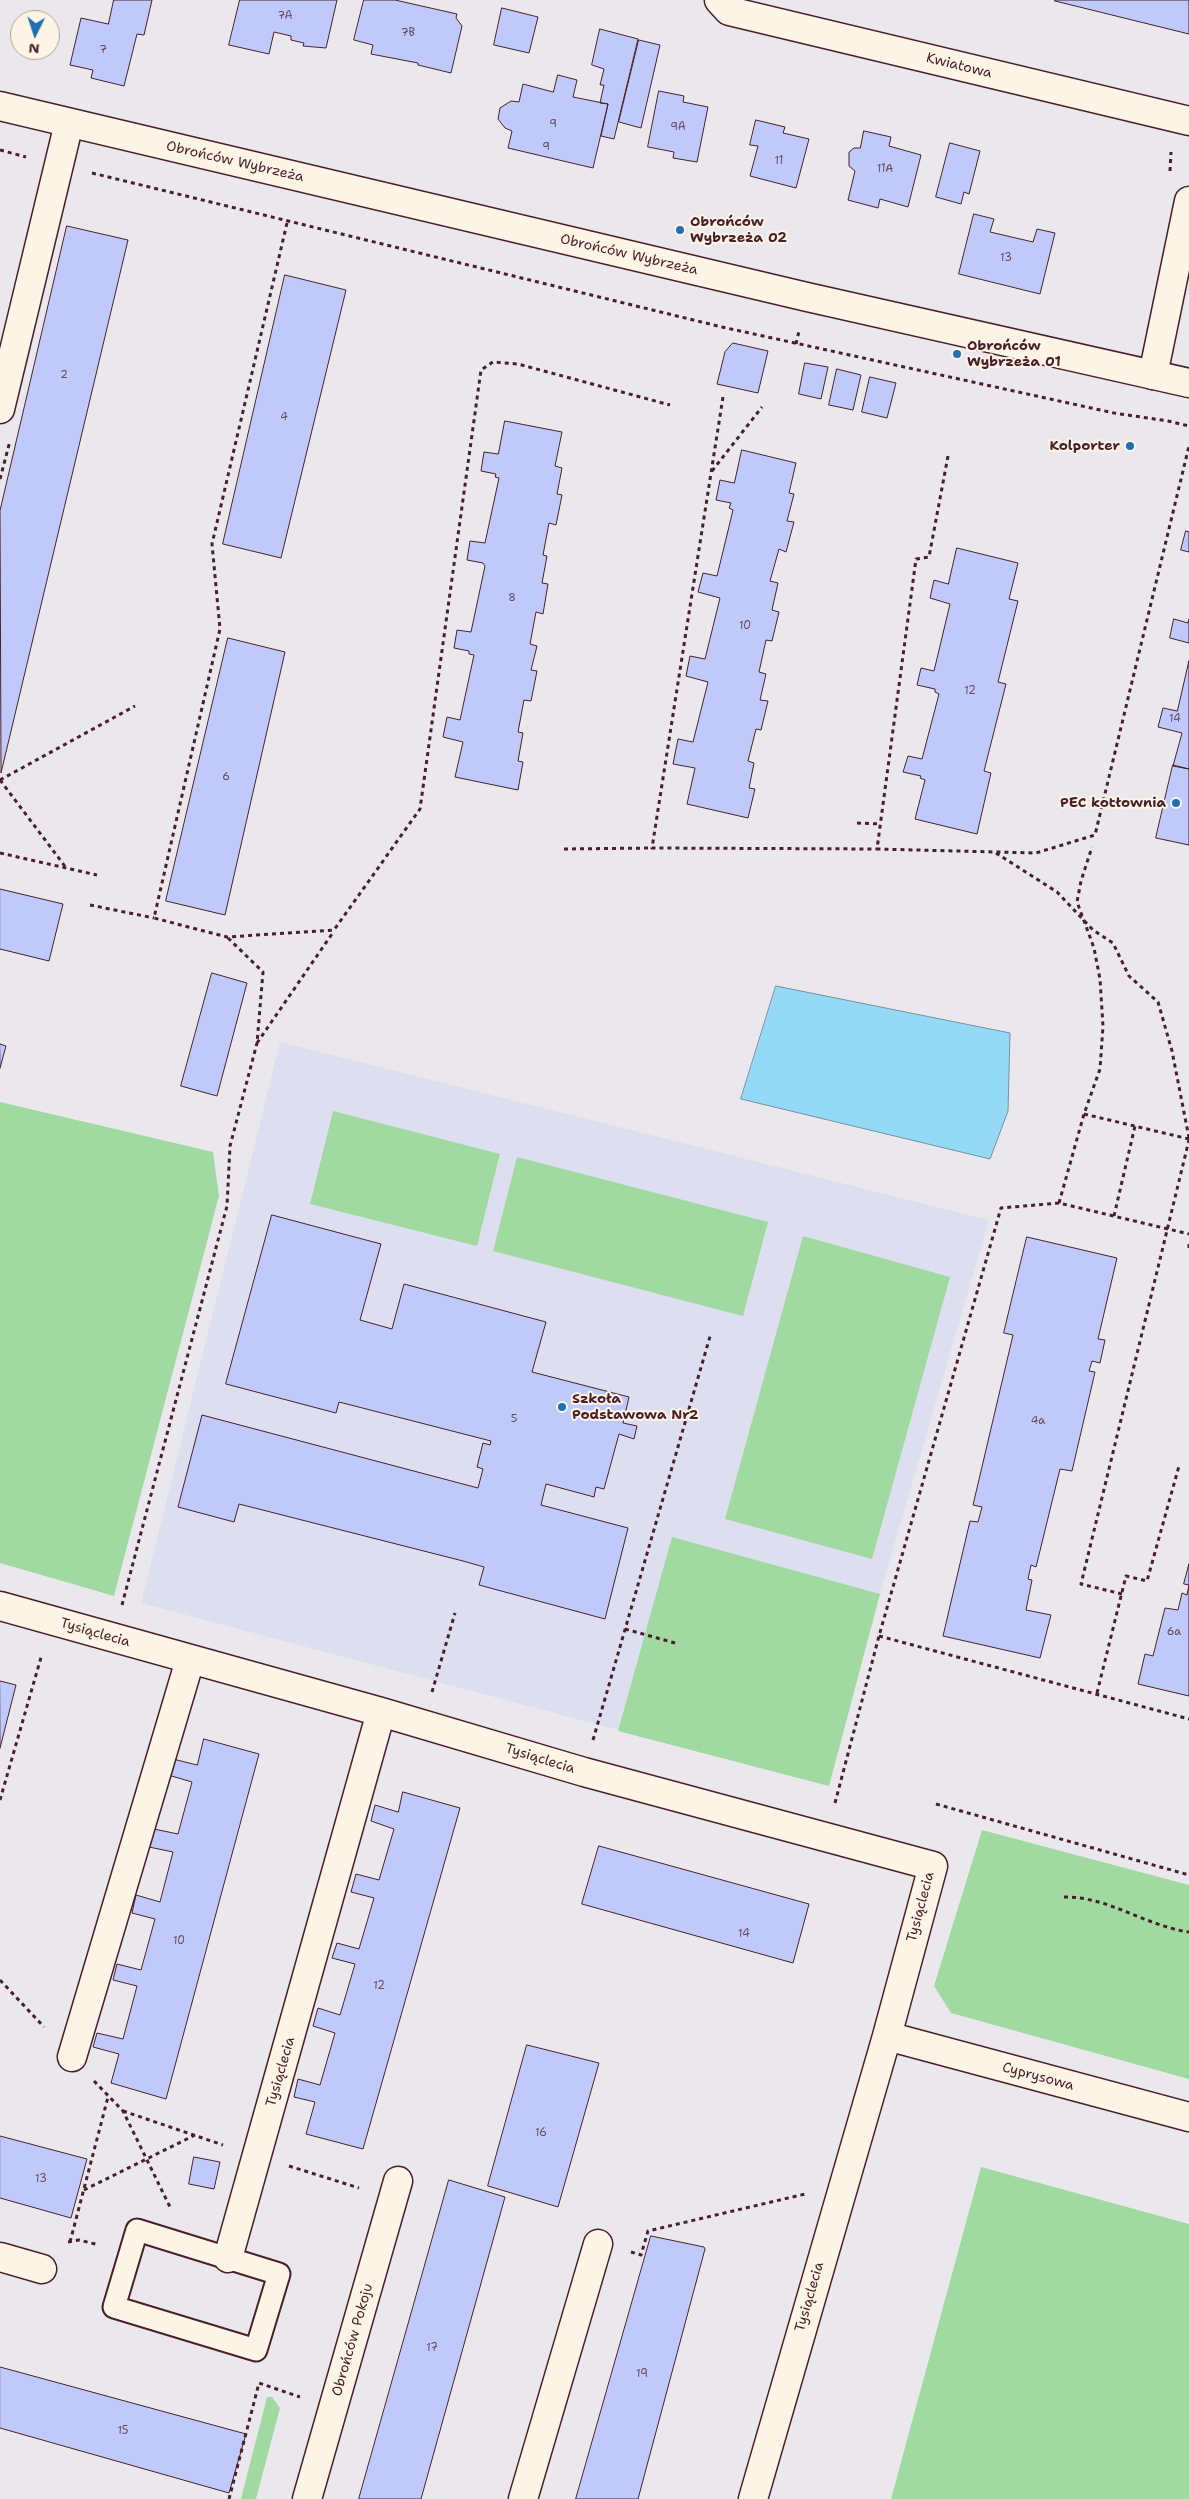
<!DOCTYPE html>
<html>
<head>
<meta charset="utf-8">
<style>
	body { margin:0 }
	#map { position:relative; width:1189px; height:2499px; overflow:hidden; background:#eae8ec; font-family:"Shantell Sans",sans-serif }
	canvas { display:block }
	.north { position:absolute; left:10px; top:10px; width:50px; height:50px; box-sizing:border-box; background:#fcf5e5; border:1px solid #b59f9b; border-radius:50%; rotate:184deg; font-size:14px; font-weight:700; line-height:20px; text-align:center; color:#4a1f2b }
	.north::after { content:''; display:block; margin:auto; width:18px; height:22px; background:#1f6fb2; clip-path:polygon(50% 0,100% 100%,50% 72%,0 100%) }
</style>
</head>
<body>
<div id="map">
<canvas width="1189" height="2499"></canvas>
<div class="north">N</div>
</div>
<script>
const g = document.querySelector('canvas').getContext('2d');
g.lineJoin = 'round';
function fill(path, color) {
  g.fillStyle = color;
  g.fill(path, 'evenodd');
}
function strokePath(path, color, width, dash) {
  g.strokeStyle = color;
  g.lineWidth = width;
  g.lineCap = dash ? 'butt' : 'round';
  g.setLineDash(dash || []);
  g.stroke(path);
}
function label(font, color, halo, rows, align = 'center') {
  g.font = font + ' "Shantell Sans",sans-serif';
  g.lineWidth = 4;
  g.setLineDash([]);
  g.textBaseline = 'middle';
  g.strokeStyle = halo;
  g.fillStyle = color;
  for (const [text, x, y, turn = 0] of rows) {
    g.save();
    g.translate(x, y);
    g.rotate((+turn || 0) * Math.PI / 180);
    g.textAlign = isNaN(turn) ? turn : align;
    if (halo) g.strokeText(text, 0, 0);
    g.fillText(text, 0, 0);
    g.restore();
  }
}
fill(new Path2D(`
	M280 1042 989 1220 880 1594 829 1786 141 1603Z`), '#dddff0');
fill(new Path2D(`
	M0 1102 213 1152 219 1196 114 1596 0 1563Z
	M333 1111 500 1154 477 1246 310 1204Z
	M517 1157 768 1222 743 1316 493 1251Z
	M803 1236 950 1277 872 1559 725 1519Z
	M672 1537 880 1594 829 1786 618 1731Z
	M982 1830 1189 1885V2079L951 2013 934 1986Z
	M981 2167 1189 2224V2499H891Z
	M267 2397H272L280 2408 256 2499H241Z`), '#a0daa1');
const water = new Path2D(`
	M776 986 1010 1033 1008 1111 990 1159 741 1099Z`);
fill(water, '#94daf6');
strokePath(water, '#768fa5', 1);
const building = new Path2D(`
	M114 0H152L144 35 137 34 124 86 91 78 93 70 70 65 81 18 108 24Z
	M240 0H337L326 48 303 46 304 43 291 40V36L274 32 269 54 229 45Z
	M364 0H395L457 14 456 18 462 26 451 73 418 65V63L371 54 373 45 354 40Z
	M1055 0H1189V34L1055 1Z
	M502 8 538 17 529 53 494 45Z
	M600 29 638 39 614 139 601 136 608 104 600 103 604 85H600L604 69 592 65Z
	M639 40 660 45 641 128 619 122Z
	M558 75 577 80 573 97 608 104 593 168 508 148 512 131 505 128 498 119 500 108 511 101 519 102 523 84 553 92Z
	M659 91 684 96 683 102 708 107 697 162 673 158 674 152 648 147Z
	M756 120 785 127 783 133 809 139 796 188 750 176 758 146 750 145Z
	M864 131 891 137 889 146 921 155 908 207 880 199 878 208 848 200 855 171 849 166V152L854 148H860Z
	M950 143 980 151 969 194 964 192 961 204 936 197Z
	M974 214 994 219 990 232 1033 242 1037 229 1055 233 1040 294 959 274Z
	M67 226 128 240 1 773 0 511Z
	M285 275 346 290 281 558 223 544Z
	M733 343 768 351 758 393 717 384 725 352Z
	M805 363 828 367 821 399 799 394Z
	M837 369 861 375 853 410 829 405Z
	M870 377 896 383 887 418 862 412Z
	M505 421 562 432 555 466 562 468 557 494 562 495 556 525 549 523 543 555 547 556 542 583 548 584 543 614 536 612 530 644 537 646 531 670 537 671 531 701 524 700 518 732 523 733 518 761 523 762 518 790 455 777 463 742 443 737 447 717 460 720 474 655 469 654V651L454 648 457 630 471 632 485 566 483 563 467 560 470 541 485 543 499 478 495 477 496 474 481 471 484 452 498 454Z
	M742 450 796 463 789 493 794 494 787 521 794 522 786 552 779 549 770 581 778 583 772 610 779 612 772 641 766 640 759 672 766 674 760 700 768 701 761 730 756 729 748 761 754 763 749 788 755 789 748 818 687 804 695 768 673 764 678 739 693 742 708 682 686 676 690 656 705 659 720 598 698 592 703 573 717 576 733 510 729 508 731 503 716 500 720 480 734 483Z
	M1186 531 1189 532V552L1181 550Z
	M957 548 1018 563 1009 599 1018 601 998 682 1006 684 984 771 991 773 977 834 915 819 925 780 920 778 921 776 903 772 908 756 922 759 939 694 935 692V689L917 685 921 668 934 671 950 604 930 598 934 580 948 584Z
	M1174 619 1188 623 1189 619V643L1170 638Z
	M228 638 285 652 225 915 166 901Z
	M1189 661V769L1173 766 1182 733 1158 727 1163 708 1177 711Z
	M1173 765 1189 769V845L1156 838Z
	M0 889 63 904 49 961 0 949Z
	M212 973 247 983 217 1096 181 1086Z
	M0 1044 6 1046 0 1068Z
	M272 1215 381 1244 360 1320 392 1329 404 1284 546 1322 532 1372 629 1397 623 1423 637 1426 634 1439 619 1434 604 1489 596 1487 594 1497 546 1484 541 1505 628 1528 605 1619 479 1585 484 1567 463 1561 239 1504 234 1522 178 1507 202 1415 478 1488 483 1469 477 1467 483 1443 490 1445 491 1441 339 1402 336 1413 226 1384Z
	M1027 1237 1117 1258 1098 1339 1105 1340 1100 1363 1092 1361 1089 1371 1095 1372 1072 1471 1060 1469 1036 1567 1031 1565 1028 1579 1032 1580 1026 1610 1051 1615 1040 1658 943 1636 970 1521 978 1522 982 1507 973 1505 1013 1335 1004 1333Z
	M1189 1564V1696L1138 1684 1145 1654 1153 1656 1165 1608 1178 1610 1182 1593 1187 1595 1189 1585 1184 1584Z
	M0 1681 16 1685 0 1748Z
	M204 1739 259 1754 166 2099 111 2083 119 2054 93 2047 97 2033 123 2039 137 1986 113 1980 117 1964 141 1970 155 1919 132 1913 136 1895 160 1902 173 1852 149 1847 154 1829 178 1834 192 1782 168 1775 173 1759 197 1765Z
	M403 1792 460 1808 363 2149 306 2134 315 2102 294 2097 298 2079 320 2085 335 2033 313 2026 318 2008 340 2015 355 1964 332 1958 337 1943 359 1949 374 1898 351 1892 356 1874 379 1880 394 1829 371 1821 375 1805 398 1812Z
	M599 1846 809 1904 793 1963 582 1904Z
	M527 2045 599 2063 558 2207 488 2186Z
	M0 2136 87 2159 71 2218 0 2198Z
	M194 2157 220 2162 214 2189 189 2184Z
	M449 2180 505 2197 421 2499H359Z
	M651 2236 704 2247 705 2249 638 2499H576Z
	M0 2367 246 2434 229 2493 0 2428Z`);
fill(building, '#bfcafb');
strokePath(building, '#4a1f2b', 1);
const service = new Path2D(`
	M137 2230 279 2274 256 2350 114 2307Z`);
const minor = new Path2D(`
	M719 0 729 11 1189 121
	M1153 375 1189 201
	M0 409 69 123
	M0 1606 381 1712 584 1772 933 1866 887 2036 753 2499
	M887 2036 1189 2117
	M72 2057 190 1660
	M0 2257 42 2269
	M228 2258 381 1712
	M307 2499 398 2181
	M523 2499 598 2244`);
const tertiary = new Path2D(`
	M0 106 807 297 1189 383`);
strokePath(service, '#4a1f2b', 25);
strokePath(minor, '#4a1f2b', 31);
strokePath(tertiary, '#4a1f2b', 31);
strokePath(new Path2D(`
	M0 150 26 157
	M1170 171 1171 152
	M92 173 722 327 1114 413 1168 421 1189 426
	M287 223 212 544 220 629 154 918 227 937 334 930 420 809 481 370 493 362 518 364 670 405
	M796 344 799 331
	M723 397 652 848 877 849
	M948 456 929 557 916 559 877 849 1036 853 1095 835 1189 446
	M712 471 762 407
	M0 479 10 441
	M0 780 135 706
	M0 780 67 869
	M857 823 880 824
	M564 849 652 848
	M0 853 97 875
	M996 853 1057 892 1093 930 1113 943 1129 976 1158 1002 1172 1051 1189 1138
	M90 905 154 918
	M228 938 263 972 257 1043 334 931
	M1084 1114 1189 1139
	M1059 1203 1084 1114 1100 1069 1103 1026 1100 979 1094 948 1077 902 1081 881 1092 847
	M1114 1216 1135 1126
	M1189 1244V1250
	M1122 1594 1081 1584 1189 1140
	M122 1605 227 1206 230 1146 257 1043
	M625 1629 675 1643
	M879 1636 1189 1719
	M432 1692 455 1613
	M1097 1693 1126 1576 1147 1581 1179 1466
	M593 1740 711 1333
	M0 1800 42 1654
	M835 1803 879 1636 1001 1208 1059 1203 1189 1234
	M936 1804 1189 1875
	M1064 1897C1107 1896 1146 1926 1189 1932
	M0 1980 44 2027
	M94 2081 123 2111 170 2207
	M123 2111 223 2145
	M289 2166 359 2188
	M84 2190 195 2135
	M68 2242 79 2240 99 2245
	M70 2242 108 2097
	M631 2252 641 2255 648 2231 805 2194
	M229 2499 259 2383 300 2397`), '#4a1f2b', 3, [4, 4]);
strokePath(service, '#fcf5e5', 21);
strokePath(minor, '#fcf5e5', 28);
strokePath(tertiary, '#fcf5e5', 28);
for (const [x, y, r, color] of [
	[680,230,5,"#1f6fb2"],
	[957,354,5,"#1f6fb2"],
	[1130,446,5,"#1f6fb2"],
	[1176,803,5,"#1f6fb2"],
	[562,1407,5,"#1f6fb2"]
]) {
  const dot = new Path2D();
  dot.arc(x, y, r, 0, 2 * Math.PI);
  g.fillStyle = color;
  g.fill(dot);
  strokePath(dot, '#fcf5e5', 2);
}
label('11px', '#674a5f', null, [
	["7A",285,16],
	["7B",408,33],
	["7",103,50],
	["9",553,124],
	["9A",678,127],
	["9",546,147],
	["11",779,161],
	["11A",885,169],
	["13",1006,258],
	["2",64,375],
	["4",284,417],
	["8",512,598],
	["10",745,626],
	["12",970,691],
	["14",1175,719],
	["6",226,777],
	["5",514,1419],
	["4a",1038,1421],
	["6a",1174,1632],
	["14",744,1934],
	["10",179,1941],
	["12",379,1986],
	["16",541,2133],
	["13",41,2179],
	["17",432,2348],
	["19",642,2374],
	["15",123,2431]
]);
label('14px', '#4a1f2b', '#fcf5e5', [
	["Kwiatowa",959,66,14],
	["Obrońców Wybrzeża",235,162,13],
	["Obrońców Wybrzeża",629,255,13],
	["Tysiąclecia",95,1633,16],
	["Tysiąclecia",540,1759,17],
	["Tysiąclecia",921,1907,-75],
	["Tysiąclecia",281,2072,-74],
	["Cyprysowa",1038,2077,15],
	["Tysiąclecia",810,2297,-74],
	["Obrońców Pokoju",353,2340,-74]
]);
label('bold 14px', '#4a1f2b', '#fcf5e5', [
	["Obrońców",690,222],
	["Wybrzeża 02",690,238],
	["Obrońców",967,346],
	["Wybrzeża 01",967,362],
	["Kolporter",1120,446,"right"],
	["PEC kotłownia",1166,803,"right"],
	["Szkoła",572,1399],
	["Podstawowa Nr2",572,1415]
], 'left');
</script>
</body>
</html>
